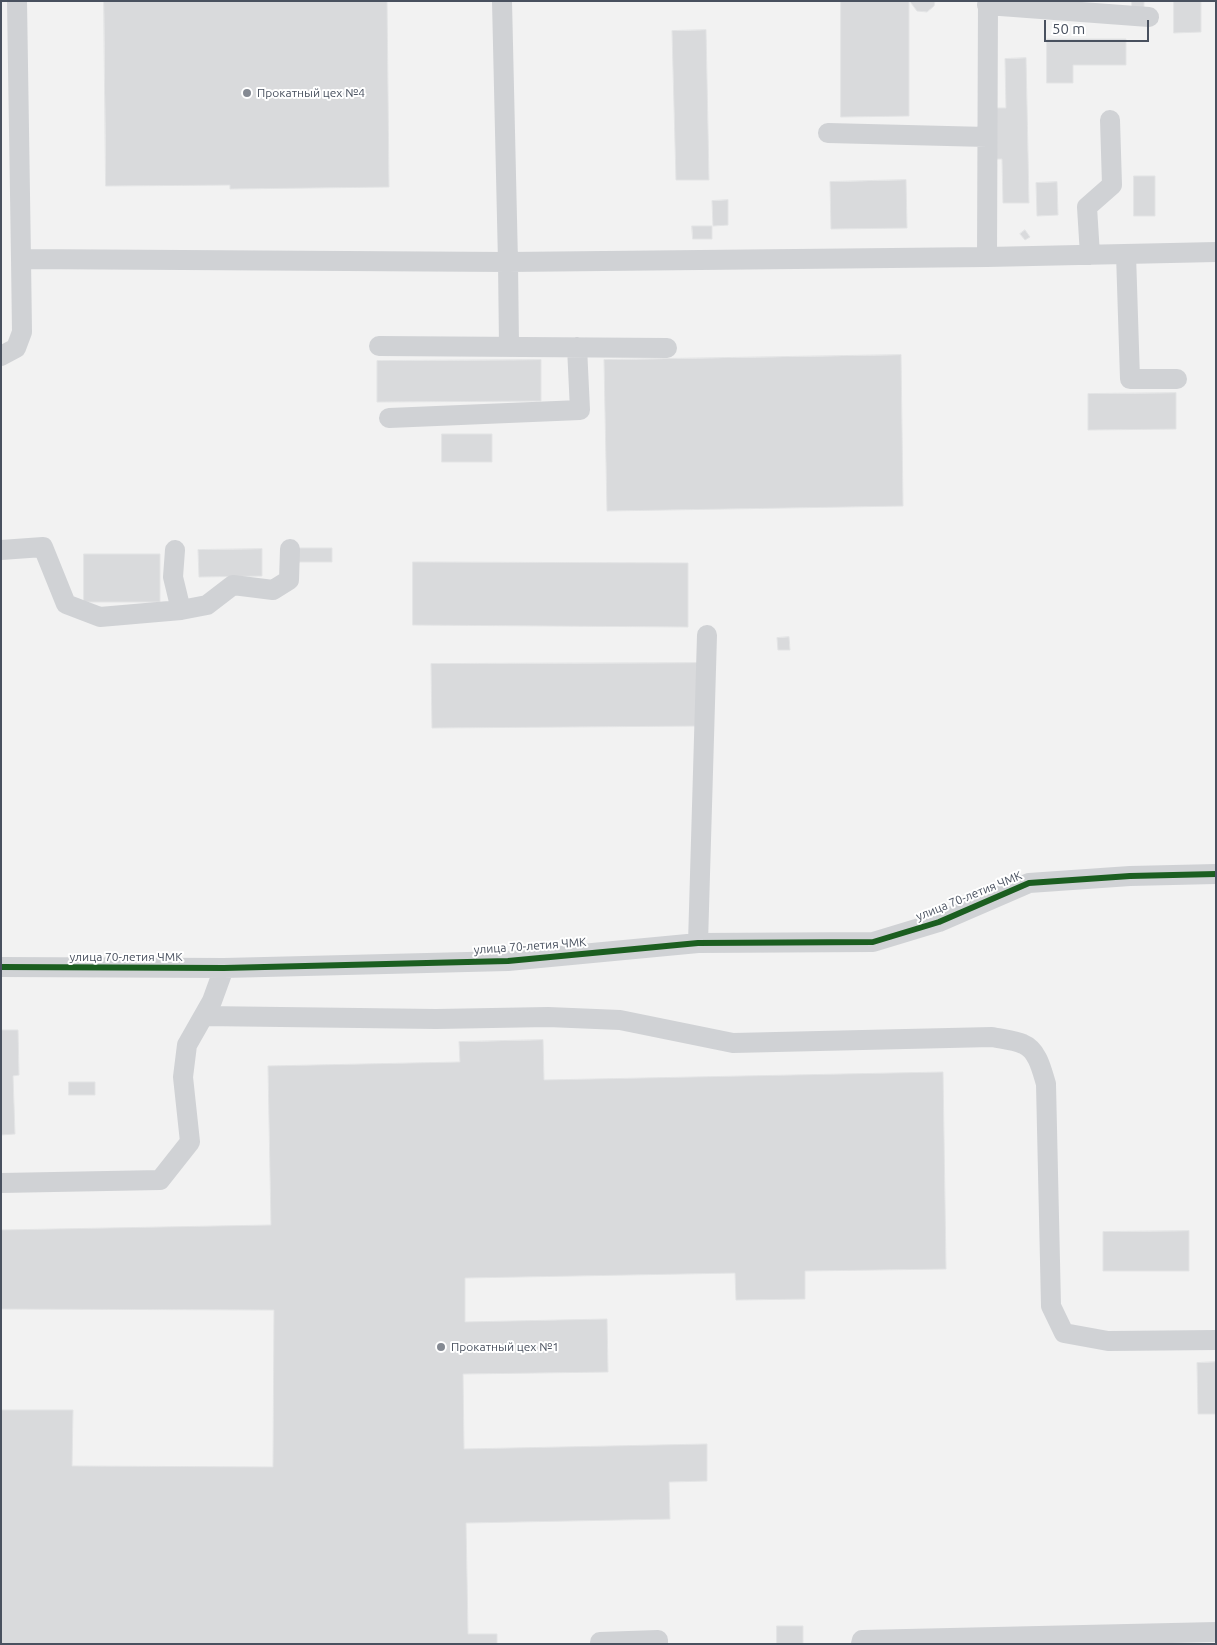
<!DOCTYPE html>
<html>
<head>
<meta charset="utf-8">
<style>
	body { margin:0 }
	#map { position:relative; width:1217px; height:1645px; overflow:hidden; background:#f2f2f2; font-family:Ubuntu,sans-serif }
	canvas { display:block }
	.frame { position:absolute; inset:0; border:2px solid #49515f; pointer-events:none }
	.scale { position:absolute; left:1044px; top:20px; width:105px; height:22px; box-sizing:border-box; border:2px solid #49515f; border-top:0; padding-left:6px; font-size:15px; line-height:18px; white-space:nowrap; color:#49515f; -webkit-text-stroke:4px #fff; paint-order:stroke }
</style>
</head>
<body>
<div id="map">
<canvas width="1217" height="1645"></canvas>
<div class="frame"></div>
<div class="scale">50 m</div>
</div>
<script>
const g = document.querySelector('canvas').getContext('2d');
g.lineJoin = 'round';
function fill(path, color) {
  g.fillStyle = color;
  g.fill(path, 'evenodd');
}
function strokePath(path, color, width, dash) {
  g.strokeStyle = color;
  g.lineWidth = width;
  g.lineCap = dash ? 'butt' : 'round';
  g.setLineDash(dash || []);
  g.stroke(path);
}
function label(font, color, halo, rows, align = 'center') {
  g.font = font + ' Ubuntu,sans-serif';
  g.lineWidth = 4;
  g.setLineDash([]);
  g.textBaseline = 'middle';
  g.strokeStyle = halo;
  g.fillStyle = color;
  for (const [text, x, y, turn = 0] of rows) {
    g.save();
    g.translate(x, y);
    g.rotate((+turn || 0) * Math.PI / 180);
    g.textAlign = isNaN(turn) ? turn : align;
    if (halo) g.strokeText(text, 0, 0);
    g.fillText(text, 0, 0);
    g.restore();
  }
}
const building = new Path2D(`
	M104 1H387L389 187 230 189V185L106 186Z
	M841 1H909V116L841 117Z
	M911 1H935L934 6 927 12 917 11 911 3Z
	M1132 1H1144V8H1132Z
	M1174 1H1201V32L1174 33Z
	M706 30 709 180H676L672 31Z
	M1047 39H1126V65H1073V83H1047Z
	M1026 58 1029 203H1003L1002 159H989L988 108H1006L1005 59Z
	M1134 176H1155V216H1134Z
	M906 180 907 228 831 229 830 182Z
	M1057 182 1058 215 1037 216 1036 183Z
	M728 200V225L713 226 712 201Z
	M692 226H712V239H693Z
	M1025 230 1030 237 1025 240 1020 234Z
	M901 355 903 506 607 511 604 360Z
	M541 360V401L377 402V361Z
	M1176 393V429L1088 430V394Z
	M442 434H492V462H442Z
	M295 548H332V562H295Z
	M262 549V576L199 577 198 550Z
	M84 554H160V602H84Z
	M413 562 688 563V627L413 625Z
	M789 637 790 650H778L777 638Z
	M698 663V726L432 728 431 664Z
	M1 1030H18L19 1075 13 1076 15 1134 1 1135Z
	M543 1040 544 1080 943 1072 946 1269 805 1271V1299L736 1300 735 1273 465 1278V1322L607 1319 608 1372 463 1374 464 1449 707 1444V1481L669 1482 670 1519 466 1523 468 1634H497V1644H1V1410H73L72 1466 273 1467 274 1310 1 1309V1230L271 1225 268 1066 460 1062 459 1042Z
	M69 1082H95V1095H69Z
	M1189 1231V1271H1103V1232Z
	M1216 1362V1414H1198L1197 1363Z
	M777 1626H803V1644H777Z`);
fill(building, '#d9dadc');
strokePath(building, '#e3e4e5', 1);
strokePath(new Path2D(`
	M17 1 21 259
	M502 1 508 262 509 346
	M987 5 1149 17
	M828 133 987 137
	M1126 254 1130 379H1177
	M1090 255 1087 207 1112 185 1110 120
	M987 257 988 1
	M379 346 667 348
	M1 356 16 348 22 332 21 259 508 262 987 257 1216 252
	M389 418 580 410 577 347
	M1 550 43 547 66 604 100 617 181 610 207 605 233 585 273 590 289 580 290 549
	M175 550 173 577 181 610
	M698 943 707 635
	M1 967 224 968 508 961 698 943 873 942 939 922 1029 883 1130 876 1216 874
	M204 1016 436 1019 548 1017 620 1020 733 1043 992 1037C1001 1039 1014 1040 1023 1044 1038 1050 1042 1071 1046 1084L1051 1306 1064 1333 1108 1341 1216 1340
	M1 1183 160 1180 190 1142 183 1077 187 1045 212 1001 224 968
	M600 1642 658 1640V1644
	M861 1644 862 1640 1216 1632`), '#d0d2d5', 20);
strokePath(new Path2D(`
	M1 967 224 968 508 961 698 943 873 942 939 922 1029 883 1130 876 1216 874`), '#1b5e20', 6);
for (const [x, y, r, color] of [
	[247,93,5,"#848992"],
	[441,1347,5,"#848992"]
]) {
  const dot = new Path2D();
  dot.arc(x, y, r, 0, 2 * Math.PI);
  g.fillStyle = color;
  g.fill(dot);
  strokePath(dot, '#fff', 2);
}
label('12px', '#49515f', '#fff', [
	["Прокатный цех №4",257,93],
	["Прокатный цех №1",451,1347]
], 'left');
label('12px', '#49515f', '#fff', [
	["улица 70-летия ЧМК",969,896,-22],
	["улица 70-летия ЧМК",530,946,-4],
	["улица 70-летия ЧМК",126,957]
]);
</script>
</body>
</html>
